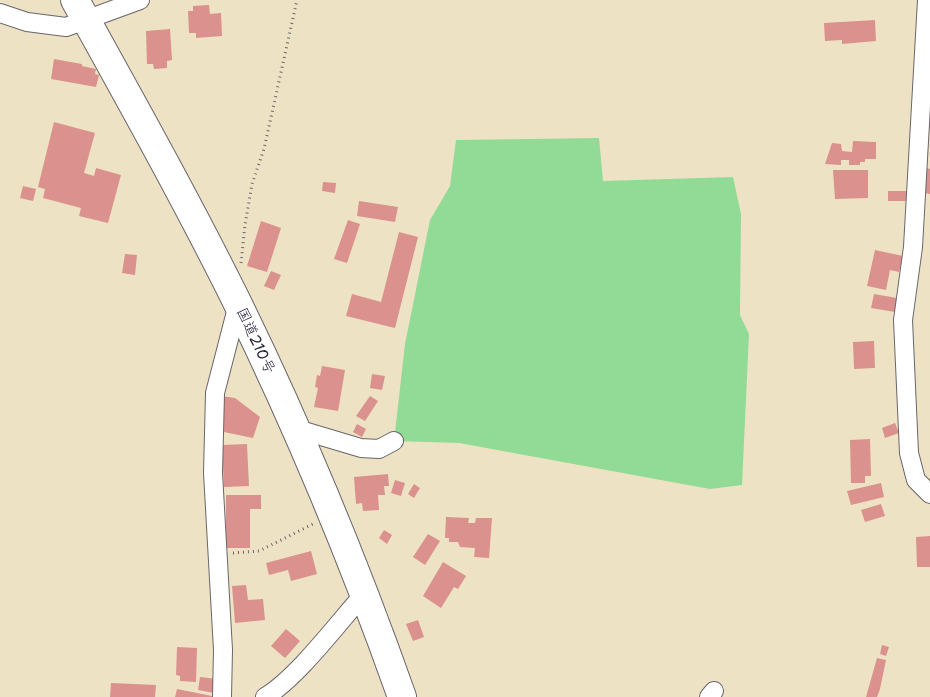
<!DOCTYPE html>
<html>
<head>
<meta charset="utf-8">
<style>
	body { margin:0 }
	canvas { display:block; background:#eee2c4 }
</style>
</head>
<body>
<canvas width="930" height="697"></canvas>
<script>
const g = document.querySelector('canvas').getContext('2d');
g.lineJoin = 'round';
function fill(path, color) {
  g.fillStyle = color;
  g.fill(path, 'evenodd');
}
function strokePath(path, color, width, dash) {
  g.strokeStyle = color;
  g.lineWidth = width;
  g.lineCap = dash ? 'butt' : 'round';
  g.setLineDash(dash || []);
  g.stroke(path);
}
function label(font, color, halo, rows, align = 'center') {
  g.font = font + ' "Shantell Sans","Klee One",sans-serif';
  g.lineWidth = 4.5;
  g.setLineDash([]);
  g.textBaseline = 'middle';
  g.strokeStyle = halo;
  g.fillStyle = color;
  for (const [text, x, y, turn = 0] of rows) {
    g.save();
    g.translate(x, y);
    g.rotate((+turn || 0) * Math.PI / 180);
    g.textAlign = isNaN(turn) ? turn : align;
    if (halo) g.strokeText(text, 0, 0);
    g.fillText(text, 0, 0);
    g.restore();
  }
}
fill(new Path2D(`
	M599 138 603 181 733 177 741 214 740 315 749 334 742 485 710 489 459 443 394 441 405 344 430 220 450 186 456 140Z`), '#92db96');
fill(new Path2D(`
	M209 5 210 14 221 13 222 36 196 38V33H189L188 11H193V6Z
	M875 20 876 41 842 44V40L825 41 824 23Z
	M170 29 172 60 167 61V68L154 69 153 64H147L146 31Z
	M54 59 82 64V66L96 69 95 74 99 75 96 87 51 79Z
	M54 122 95 133 84 173 94 176 96 168 121 175 108 223 79 216 81 208 43 198 45 189 38 187Z
	M853 141 876 142V159H865V162H860V165H849V160H841V165L825 164 832 143 841 144 842 151 852 152Z
	M927 168 930 169V194L925 193Z
	M833 170H868V198L835 199Z
	M323 182 336 183 335 193 322 191Z
	M23 186 36 189 33 201 20 198Z
	M888 191H907V201H888Z
	M359 201 398 207 395 222 357 216Z
	M348 220 360 224 347 263 334 259Z
	M261 221 281 228 267 272 247 266Z
	M399 232 418 237 395 328 346 316 352 294 381 302Z
	M875 250 903 256 899 272 890 270 886 290 867 286Z
	M125 254 137 255 135 275 122 273Z
	M271 271 281 275 274 290 264 286Z
	M874 294 897 298 895 312 871 308Z
	M874 341 875 368 854 369 853 342Z
	M322 366 345 370 338 411 314 407 318 388 315 387 317 375 320 376Z
	M372 374 385 376 382 390 370 388Z
	M221 396 235 398 260 417 253 438 219 431Z
	M370 396 378 401 365 421 356 416Z
	M895 423 899 433 885 438 882 428Z
	M357 424 366 429 362 437 353 432Z
	M870 439 871 476H865V483H851L850 440Z
	M247 444 249 486 224 487 222 445Z
	M388 474 389 486H384L385 495H378L379 510 363 511 362 503 356 504 354 477Z
	M395 480 405 483 401 496 391 493Z
	M881 483 884 497 851 505 847 491Z
	M414 484 420 488 414 498 408 494Z
	M226 495H261V509H250V548H226Z
	M881 504 885 516 865 522 861 510Z
	M446 517 469 518 468 523H475L476 518H492L489 558 474 557 475 548 460 547 458 542H449V538H445Z
	M384 530 392 535 387 544 379 538Z
	M428 534 440 541 425 565 413 557Z
	M930 536V567H917L916 537Z
	M311 551 317 574 291 581 288 570 269 575 266 563Z
	M443 562 466 576 458 589 454 587 441 608 423 596Z
	M246 585 248 600 263 599 265 620 235 623 232 586Z
	M418 620 424 637 413 641 406 624Z
	M286 629 300 641 285 658 271 646Z
	M882 645 889 647 886 656 880 654Z
	M177 647 197 648 196 682 180 681V676L176 675Z
	M877 658 886 660 880 689 877 697H866Z
	M200 677 217 679 214 693 198 690Z
	M111 683 156 685 155 697H110Z
	M177 689 212 696V697H175Z`), '#db918d');
const street = new Path2D(`
	M927 0 913 247 903 320 909 453 916 480 930 494
	M0 13 27 22 66 27 140 0
	M294 428 361 448 379 449 394 441
	M222 697 223 650 213 473 215 393 238 304
	M265 697C297 678 338 623 364 594
	M709 697 714 691`);
const highway = new Path2D(`
	M75 0C131 101 187 201 238 304 300 431 355 564 402 697`);
strokePath(street, '#69656b', 20);
strokePath(highway, '#69656b', 30);
strokePath(new Path2D(`
	M241 263 245 225 252 184 264 149 297 0
	M233 553 259 551 315 523`), '#69656b', 3, [1, 4]);
strokePath(street, '#fff', 18);
strokePath(highway, '#fff', 28);
label('15px', '#22223b', '#fff', [
	["国道210号",255,341,65]
]);
</script>
</body>
</html>
